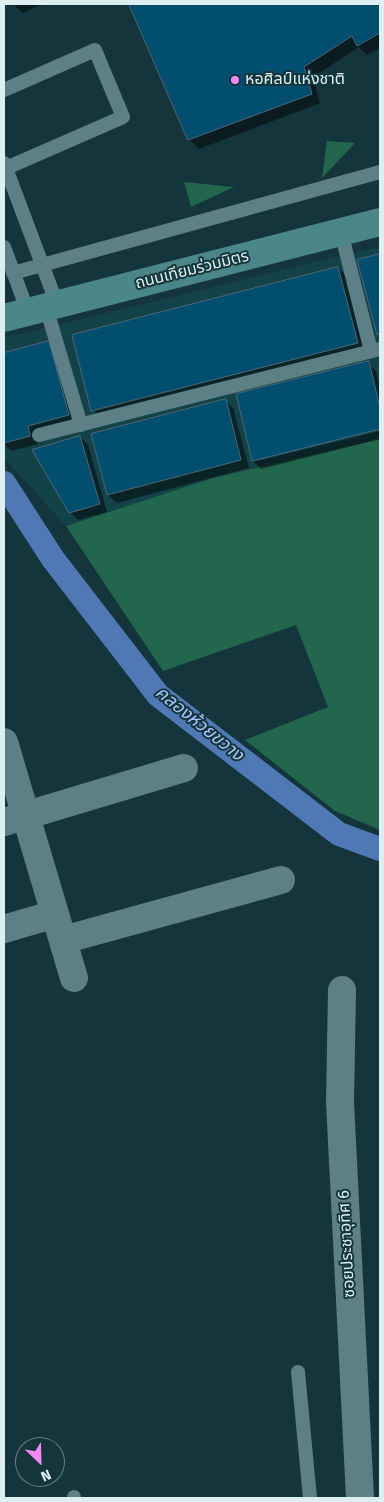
<!DOCTYPE html>
<html>
<head>
<meta charset="utf-8">
<style>
	body { margin:0 }
	#map { position:relative; width:384px; height:1502px; overflow:hidden; background:#14353b; font-family:"Fira Sans",sans-serif }
	canvas { display:block }
	.frame { position:absolute; inset:0; border:5px solid #ddeff3; pointer-events:none }
	.north { position:absolute; left:15px; top:1437px; width:50px; height:50px; box-sizing:border-box; background:#14353b; border:1px solid #647f85; border-radius:50%; rotate:156deg; font-size:14px; font-weight:700; line-height:20px; text-align:center; color:#ddeff3 }
	.north::after { content:''; display:block; margin:auto; width:18px; height:22px; background:#f28af2; clip-path:polygon(50% 0,100% 100%,50% 72%,0 100%) }
</style>
</head>
<body>
<div id="map">
<canvas width="384" height="1502"></canvas>
<div class="frame"></div>
<div class="north">N</div>
</div>
<script>
const g = document.querySelector('canvas').getContext('2d');
g.lineJoin = 'round';
function fill(path, color) {
  g.fillStyle = color;
  g.fill(path, 'evenodd');
}
function strokePath(path, color, width, dash) {
  g.strokeStyle = color;
  g.lineWidth = width;
  g.lineCap = dash ? 'butt' : 'round';
  g.setLineDash(dash || []);
  g.stroke(path);
}
function label(font, color, halo, rows, align = 'center') {
  g.font = font + ' "Fira Sans","Noto Sans Thai",sans-serif';
  g.lineWidth = 4;
  g.setLineDash([]);
  g.textBaseline = 'middle';
  g.strokeStyle = halo;
  g.fillStyle = color;
  for (const [text, x, y, turn = 0] of rows) {
    g.save();
    g.translate(x, y);
    g.rotate((+turn || 0) * Math.PI / 180);
    g.textAlign = isNaN(turn) ? turn : align;
    if (halo) g.strokeText(text, 0, 0);
    g.fillText(text, 0, 0);
    g.restore();
  }
}
fill(new Path2D(`
	M380 247V439L213 478 66 526 4 458V338L327 259Z`), '#144249');
fill(new Path2D(`
	M327 141 355 143 322 178Z
	M184 182 234 187 191 207Z
	M380 439V830L335 811 245 740 328 707 296 625 163 671 66 526 213 478Z`), '#22674d');
fill(new Path2D(`
	M14 4H43L22 13Z
	M130 4H380V48L367 55 359 47 313 77 320 103 199 149 189 139Z
	M380 255V337L378 335 359 261Z
	M338 268 346 276 365 350 101 418 93 410Z
	M49 342 57 350 76 423 35 434 38 444 11 451 4 444V355Z
	M368 363 376 371 380 387V428L257 459V461L380 431V439L261 469 253 461 237 395Z
	M225 400 233 408 249 468 117 503 108 495Z
	M80 437 88 445 107 512 78 520 70 512Z`), '#0007');
strokePath(new Path2D(`
	M4 483 53 559 158 695 339 834 380 849`), '#4f78b4', 24);
const building = new Path2D(`
	M129 4H380V33L357 46 352 36 304 67 312 94 188 140Z
	M380 254V334L377 335 357 260Z
	M338 267 358 343 91 411 72 335Z
	M49 341 69 415 28 426 30 436 4 443V353Z
	M369 361 380 408V429L252 461 236 394Z
	M226 399 241 460 107 495 91 434Z
	M80 436 100 504 69 513 32 450Z`);
fill(building, '#024e6e');
strokePath(building, '#4d6878', 1);
strokePath(new Path2D(`
	M4 90 95 50 123 117 4 169
	M4 163 57 304
	M341 232 371 351
	M4 247 28 312
	M13 273 380 172
	M46 307 81 425
	M39 435 380 349
	M298 1372 310 1498
	M74 1497V1498`), '#5d7f86', 14);
strokePath(new Path2D(`
	M4 742 74 978
	M4 822 184 768
	M4 929 55 914
	M63 940 281 880
	M342 990 340 1102 360 1498`), '#5d7f86', 28);
strokePath(new Path2D(`
	M4 318 380 222`), '#4b8688', 28);
for (const [x, y, r, color] of [
	[235,80,5,"#f28af2"]
]) {
  const dot = new Path2D();
  dot.arc(x, y, r, 0, 2 * Math.PI);
  g.fillStyle = color;
  g.fill(dot);
  strokePath(dot, '#14353b', 2);
}
label('16px', '#ddeff3', '#14353b', [
	["หอศิลป์แห่งชาติ",245,80]
], 'left');
label('16px', '#ddeff3', '#14353b', [
	["ถนนเทียมร่วมมิตร",192,270,-14],
	["ซอยประชาอุทิศ 6",347,1244,-93]
]);
label('italic 18px', '#a5c7fa', '#14353b', [
	["คลองห้วยขวาง",199,724,39]
]);
</script>
</body>
</html>
